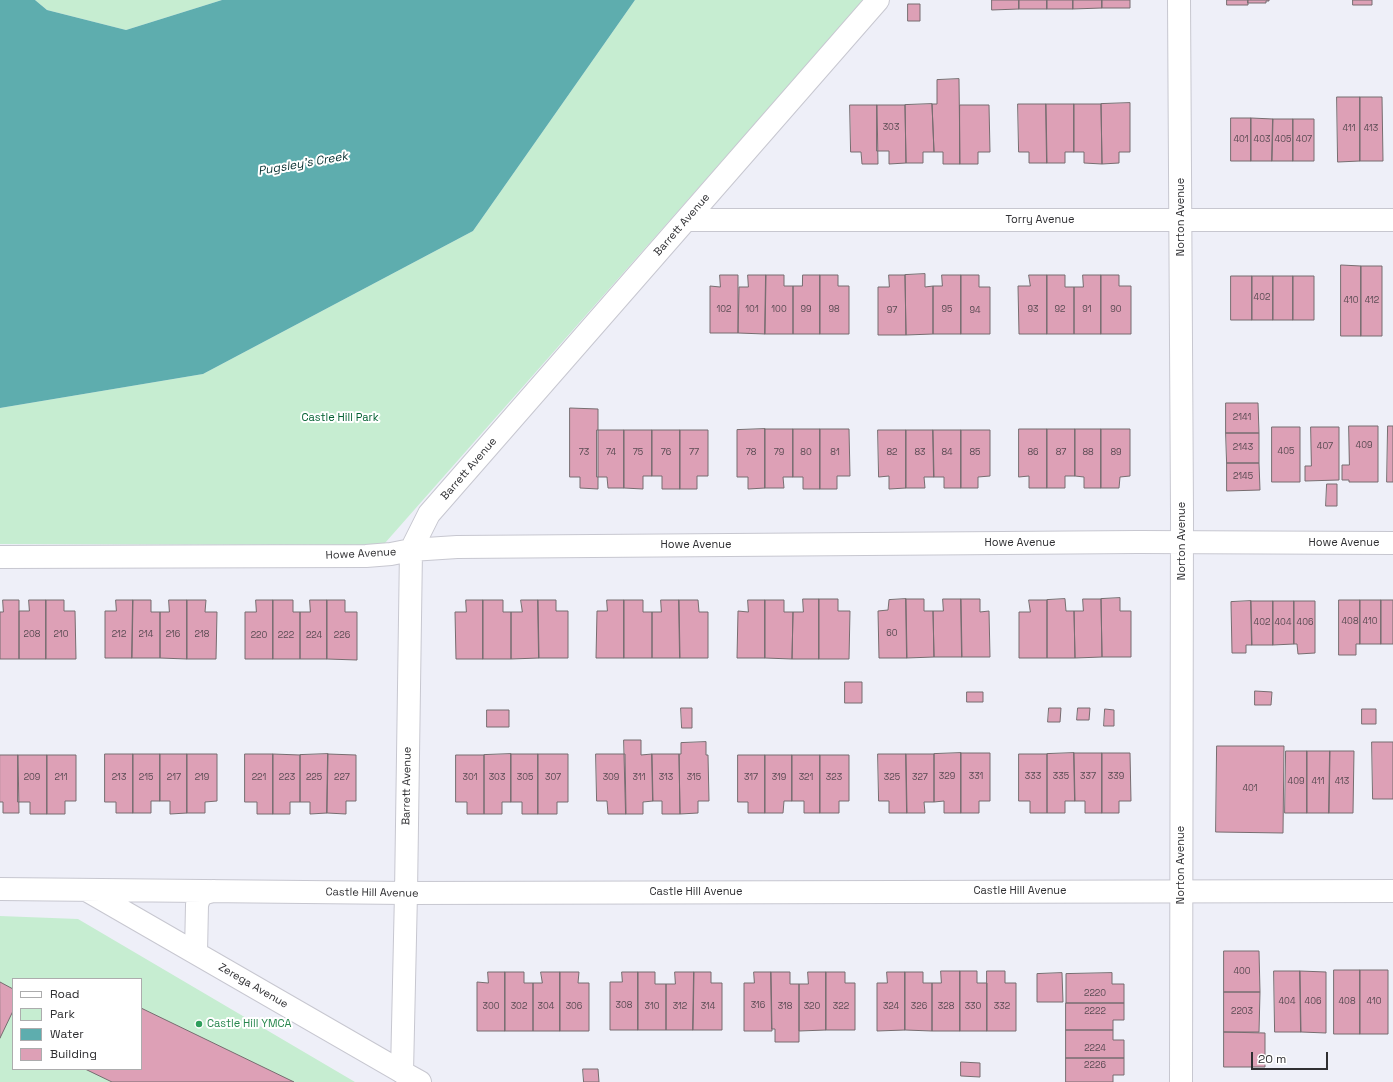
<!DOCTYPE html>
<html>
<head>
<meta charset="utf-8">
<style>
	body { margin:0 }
	#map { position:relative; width:1393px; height:1082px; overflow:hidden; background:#eeeff8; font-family:"Space Grotesk",sans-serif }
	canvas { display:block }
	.legend { position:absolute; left:12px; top:978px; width:130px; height:92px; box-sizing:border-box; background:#fff; border:1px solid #acacad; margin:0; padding:5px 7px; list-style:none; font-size:12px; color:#2f2f32 }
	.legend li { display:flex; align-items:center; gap:8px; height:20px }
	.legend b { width:20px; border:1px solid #acacad }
	.scale { position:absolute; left:1251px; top:1052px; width:77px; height:18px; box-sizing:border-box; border:2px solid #2f2f32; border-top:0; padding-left:5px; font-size:12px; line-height:14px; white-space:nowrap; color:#2f2f32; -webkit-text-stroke:3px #fff; paint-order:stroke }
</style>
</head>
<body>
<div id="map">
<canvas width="1393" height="1082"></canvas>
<ul class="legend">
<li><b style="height:5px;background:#fff"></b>Road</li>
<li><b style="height:11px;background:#c6edd1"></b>Park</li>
<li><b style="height:11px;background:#5eadae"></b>Water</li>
<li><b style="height:11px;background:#dda0b6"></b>Building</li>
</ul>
<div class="scale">20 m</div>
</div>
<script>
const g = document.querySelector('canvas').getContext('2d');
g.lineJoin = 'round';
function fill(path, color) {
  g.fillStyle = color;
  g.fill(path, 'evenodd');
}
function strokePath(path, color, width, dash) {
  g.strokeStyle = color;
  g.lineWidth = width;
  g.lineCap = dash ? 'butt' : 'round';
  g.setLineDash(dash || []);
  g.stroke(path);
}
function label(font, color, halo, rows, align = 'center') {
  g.font = font + ' "Space Grotesk",sans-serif';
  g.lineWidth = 4;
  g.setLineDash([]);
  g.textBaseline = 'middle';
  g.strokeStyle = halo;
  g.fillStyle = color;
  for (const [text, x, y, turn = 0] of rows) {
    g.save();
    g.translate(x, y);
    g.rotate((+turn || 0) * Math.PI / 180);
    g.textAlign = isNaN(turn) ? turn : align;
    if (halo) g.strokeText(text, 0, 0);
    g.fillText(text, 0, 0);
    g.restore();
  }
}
fill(new Path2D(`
	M35 0H222L126 30 47 10Z
	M635 0H864L385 543 380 545 0 544V408L203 374 473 231Z
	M0 916 78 919 355 1082H0ZM13 979H141V1069H13Z`), '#c6edd1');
fill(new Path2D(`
	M0 0H35L47 10 126 30 222 0H635L473 231 203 374 0 408Z`), '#5eadae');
const building = new Path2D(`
	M992 0H1019V9L992 10Z
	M1019 0H1047V9H1019Z
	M1047 0H1073V9H1047Z
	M1073 0H1102V8L1073 9Z
	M1102 0H1130V8H1102Z
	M1227 0H1248V5H1227Z
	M1248 0H1269V1H1266V3H1248Z
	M1353 0H1372V5H1353Z
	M908 4H920V21H908Z
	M959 79 960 164H943V152H934L932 104H937V80Z
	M1337 97H1360V161L1338 162Z
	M1360 97H1382L1383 161H1360Z
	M1130 103V152H1119V163L1102 164 1101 104Z
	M932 104 934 152H923V163H906L905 105Z
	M1018 104H1046L1047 163H1029V152H1019Z
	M1046 104H1074V152H1065V163H1047Z
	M1074 104H1101L1102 164 1084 163V152H1074Z
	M850 105H877L878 164H862L861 152H851Z
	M877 105H905L906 163 889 164V151H877Z
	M960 105H989L990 152H978V164H960Z
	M1231 118H1251V161H1231Z
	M1251 118 1273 119 1272 161H1251Z
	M1273 119H1293V161H1272Z
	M1293 119H1314V161H1293Z
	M1341 265 1361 266V336H1341Z
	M1361 266H1382V336H1361Z
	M925 274V287L933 286V334L906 335 905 275Z
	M720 275H738V333H710V286L720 287Z
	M748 275H766L765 334 738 333 739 287H748Z
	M766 275H784V286H793V334H765Z
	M803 275H820V334H793V286H802Z
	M820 275H838V286H849V334H820Z
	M889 275H905L906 335H878V287H889Z
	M942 275H961V334H933V286H942Z
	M961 275H979V287H990V334H961Z
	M1029 275H1047V334H1019L1018 286H1030Z
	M1047 275H1065V287H1074V334H1047Z
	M1083 275H1101V334H1074V287H1083Z
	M1101 275H1119V286H1131V334H1101Z
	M1231 276H1252V320H1231Z
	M1252 276H1273V320H1252Z
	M1273 276H1293V320H1273Z
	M1293 276H1314V320H1293Z
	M1226 403H1258L1259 433H1226Z
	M570 408 598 409V489L580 488V477H570Z
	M1349 426H1378V482H1349V480H1342V465H1349Z
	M1388 426H1393V482H1387Z
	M1272 427H1300V482H1272Z
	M1311 427H1339V480L1305 481V466H1311Z
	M765 429V488L748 489V477H737V430Z
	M765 429H793V477H783L784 488H765Z
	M793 429H820V489H803V477H793Z
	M820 429H849L850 476H837V489H820Z
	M1019 429H1047V488H1029V476L1019 477Z
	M1047 429H1075V476H1065V488H1047Z
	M1075 429H1101V488H1084V477L1075 476Z
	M1101 429H1130V476L1120 477 1119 488H1101Z
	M597 430H624V488H608L607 477H597Z
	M624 430H652V476H643V489L624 488Z
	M652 430H680V489H662V476H652Z
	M680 430H708V476H697V489H680Z
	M878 430H906V488L889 489V476L879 477Z
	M906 430H933L934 477H924L925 488H906Z
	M933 430H961V488H944V477H934Z
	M961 430H990V476L978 477V488H961Z
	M1226 433H1259V463H1227Z
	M1227 463H1259L1260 490 1227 491Z
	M1327 484H1337V506H1326Z
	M1120 598V611H1131V657H1102L1101 599Z
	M803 599H819V659H792L793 612H803Z
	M819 599H838V611H850L849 659H819Z
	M906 599 907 658H879L878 611 888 610 889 600Z
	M906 599H924V611H933L934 657 907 658Z
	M943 599H961L962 657H934L933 611H943Z
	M961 599H980V612L989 611 990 657H962Z
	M1065 599 1066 611H1074L1075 658H1047V600Z
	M1083 599H1101L1102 657 1075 658 1074 611H1083Z
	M3 600H19V659H0V612H3Z
	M29 600H46V659H19V611H29Z
	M46 600H64V611H75L76 659H46Z
	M116 600H133L132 658H105V611H116Z
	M133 600H151V612H160V658H132Z
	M169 600H187V659L160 658V612H169Z
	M187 600H206L205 612H217L216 659H187Z
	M256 600H273V659H245V612H256Z
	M273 600H293V612H300V659H273Z
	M310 600H327V659H300V612H310Z
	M327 600H345V612H357V660L327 659Z
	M466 600H483V659H456L455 612H466Z
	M483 600H503V612H511V659H483Z
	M521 600H538L539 658 511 659V612H522Z
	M538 600H556V611H568V658H539Z
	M607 600H624V658H596L597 611H607Z
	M624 600H643V612H652V658H624Z
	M661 600H679L680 658H652V612H661Z
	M679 600H698L699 612H708V658H680Z
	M748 600H765V658H737L738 611 748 612Z
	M765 600H784V612H793L792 659 765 658Z
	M1029 600H1047V658H1019V612H1030Z
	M1339 600H1360V644H1356V655H1339Z
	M1360 600H1381V644H1360Z
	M1381 600H1393V644H1381Z
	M1251 601H1273V645H1252Z
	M1251 601 1252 645H1246V653H1232L1231 602Z
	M1273 601H1294V644L1273 645Z
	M1294 601H1315V653L1298 654 1297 644H1294Z
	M845 682H862V703H845Z
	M1255 691 1272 692 1271 705H1255Z
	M967 692H983V702H967Z
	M681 708H692V728H682Z
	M1049 708H1061L1060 722H1048Z
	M1078 708H1090L1089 720H1077Z
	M1105 709 1114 710V726H1104Z
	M1362 709H1376V724H1362Z
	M487 710H509V727H487Z
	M624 740H641V755L652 754 653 801 643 802V814H626Z
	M706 742V755H708L709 801H698V813L680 814 679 754H681V743Z
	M1372 742H1393V799H1373Z
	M1217 746H1284L1283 833 1216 832Z
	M1286 751H1307V813H1285Z
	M1307 751H1330L1329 813H1307Z
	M1330 751H1354L1353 813H1329Z
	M961 753V813H944V801L934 802V754Z
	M961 753H990V801H979V813H961Z
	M1074 753 1075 801H1065V813H1047V754Z
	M1074 753H1102V813H1085V801H1075Z
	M1102 753H1130L1131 801H1119V813H1102Z
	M105 754H133V813H116V802H105Z
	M133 754H160V801H151V813H133Z
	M160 754H187V813L170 814V801H160Z
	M187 754H217V801L205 802V813H187Z
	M245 754H273V814H257V802H245Z
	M273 754 300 755V802H290V814H273Z
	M328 754 327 813 310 814V802H300V755Z
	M328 754 356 755V801H346V814L327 813Z
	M511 754V802H502V814H484V755Z
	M511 754H538V814H522V802H511Z
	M538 754H568V802H557V814H538Z
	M596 754H625L626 814H608L607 801H597Z
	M652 754H679L680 814H662V801H653Z
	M878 754H906L907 813H889V801H879Z
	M906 754H934V802H924L925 813H907Z
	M1019 754H1047V813H1030V801H1019Z
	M0 755H18L19 813H3V802H0Z
	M18 755H47V814H30V802H18Z
	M47 755H76V801H65V814H47Z
	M456 755H484V814H467V802H456Z
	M738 755H765V813H748V802H738Z
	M765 755H792V801H784L783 813H765Z
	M792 755H820V813H804V801H792Z
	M820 755H849V801H839V813H820Z
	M1224 951H1259L1260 992H1224Z
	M1334 970H1360V1034H1334Z
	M1360 970H1388V1034H1360Z
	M941 971H960V1031H932V983H941Z
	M960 971H977V983H987V1031H960Z
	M987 971H1005V983H1016V1031H987Z
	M1274 971H1300L1301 1032H1275Z
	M1300 971 1326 972V1033L1301 1032Z
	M488 972H505V1031H477V982L488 983Z
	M505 972H524V983H533V1031H505Z
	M541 972H560V1031H533V983H542Z
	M560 972H579L578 983H589V1031H560Z
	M622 972H638V1030H610V982H622Z
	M638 972H655V984H666V1030H638Z
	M675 972H694L693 1030H666V984H675Z
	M694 972H711V983H722V1030H693Z
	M754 972H771L772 1031H744V983H754Z
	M771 972H790V984H799V1042H775V1029H772Z
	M808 972H826V1030L799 1031V984H808Z
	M826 972H845V983H855V1030H826Z
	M887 972H905V1030L877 1031V983H887Z
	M905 972H923V983H932V1031L905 1030Z
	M1062 973 1063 1002H1037V974Z
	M1112 973V984H1124V1003H1066V974Z
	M0 982 13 989V1011L0 1038Z
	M1224 992H1260L1259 1032H1224Z
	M1066 1003H1124V1020H1113V1030H1066Z
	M141 1008 294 1082H112L85 1069H141Z
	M1066 1030H1113V1040H1124V1058H1066Z
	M1224 1032 1265 1033V1067H1224Z
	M1066 1058H1124V1075H1113V1082H1066Z
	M961 1062 980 1063V1077L961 1076Z
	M583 1069H598L599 1082H584Z`);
fill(building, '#dda0b6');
strokePath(building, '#766d70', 1);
const street = new Path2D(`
	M1179 0 1182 513 1181 1082
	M686 220H1393
	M0 557 366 556 391 554 411 550 457 547 1138 542 1393 543
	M0 889 406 893 411 550 429 514 878 0
	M88 891 402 1072
	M196 953 197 905C200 894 204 893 214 891`);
const secondary = new Path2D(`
	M420 1082 402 1072 406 893 1393 891`);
strokePath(street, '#c7c7d0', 24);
strokePath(secondary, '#c7c7d0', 24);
strokePath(street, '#fff', 22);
strokePath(secondary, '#fff', 22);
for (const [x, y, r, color] of [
	[199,1024,4,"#2e9e5b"]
]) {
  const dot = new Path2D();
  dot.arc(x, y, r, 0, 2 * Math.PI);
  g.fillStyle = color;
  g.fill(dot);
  strokePath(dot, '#fff', 1.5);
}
label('9px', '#5a4b53', null, [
	["303",891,128],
	["411",1349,129],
	["413",1371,129],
	["401",1241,140],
	["403",1262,140],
	["405",1283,140],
	["407",1304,140],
	["402",1262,298],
	["410",1351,301],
	["412",1372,301],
	["102",724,310],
	["101",752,310],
	["100",779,310],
	["99",806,310],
	["98",834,310],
	["95",947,310],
	["93",1033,310],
	["92",1060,310],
	["91",1087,310],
	["90",1116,310],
	["97",892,311],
	["94",975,311],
	["2141",1242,418],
	["409",1364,446],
	["407",1325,447],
	["2143",1243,448],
	["405",1286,452],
	["73",584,453],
	["74",611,453],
	["75",638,453],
	["76",666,453],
	["77",694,453],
	["78",751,453],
	["79",779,453],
	["80",806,453],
	["81",835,453],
	["82",892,453],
	["83",920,453],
	["84",947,453],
	["85",975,453],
	["86",1033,453],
	["87",1061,453],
	["88",1088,453],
	["89",1116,453],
	["2145",1243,477],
	["408",1350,622],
	["410",1370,622],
	["402",1262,623],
	["404",1283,623],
	["406",1305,623],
	["60",892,634],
	["208",32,635],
	["210",61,635],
	["212",119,635],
	["214",146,635],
	["216",173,635],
	["218",202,635],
	["220",259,636],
	["222",286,636],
	["224",314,636],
	["226",342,636],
	["329",947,777],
	["331",976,777],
	["333",1033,777],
	["335",1061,777],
	["337",1088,777],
	["339",1116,777],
	["209",32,778],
	["211",61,778],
	["213",119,778],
	["215",146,778],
	["217",174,778],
	["219",202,778],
	["221",259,778],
	["223",287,778],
	["225",314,778],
	["227",342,778],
	["301",470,778],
	["303",497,778],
	["305",525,778],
	["307",553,778],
	["309",611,778],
	["311",639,778],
	["313",666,778],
	["315",694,778],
	["317",751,778],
	["319",779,778],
	["321",806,778],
	["323",834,778],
	["325",892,778],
	["327",920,778],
	["409",1296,782],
	["411",1318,782],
	["413",1342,782],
	["401",1250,789],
	["400",1242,972],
	["2220",1095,994],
	["404",1287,1002],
	["406",1313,1002],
	["408",1347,1002],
	["410",1374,1002],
	["308",624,1006],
	["316",758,1006],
	["300",491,1007],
	["302",519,1007],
	["304",546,1007],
	["306",574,1007],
	["310",652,1007],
	["312",680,1007],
	["314",708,1007],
	["318",785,1007],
	["320",812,1007],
	["322",841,1007],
	["324",891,1007],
	["326",919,1007],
	["328",946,1007],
	["330",973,1007],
	["332",1002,1007],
	["2222",1095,1012],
	["2203",1242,1012],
	["2224",1095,1049],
	["2226",1095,1066]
]);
label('11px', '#2f2f32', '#fff', [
	["Norton Avenue",1181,217,-90],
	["Torry Avenue",1040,220],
	["Barrett Avenue",682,225,-49],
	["Barrett Avenue",469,469,-49],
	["Norton Avenue",1182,541,-90],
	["Howe Avenue",1020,543],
	["Howe Avenue",1344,543],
	["Howe Avenue",696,545],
	["Howe Avenue",361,554,-3],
	["Barrett Avenue",407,786,-89],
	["Norton Avenue",1181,865,-90],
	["Castle Hill Avenue",1020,891],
	["Castle Hill Avenue",696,892],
	["Castle Hill Avenue",372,893,1],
	["Zerega Avenue",253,986,30]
]);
label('11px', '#036032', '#fff', [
	["Castle Hill Park",340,418]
]);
label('11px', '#27864d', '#fff', [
	["Castle Hill YMCA",207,1024]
], 'left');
label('italic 12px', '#083131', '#fff', [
	["Pugsley's Creek",303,164,-10]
]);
</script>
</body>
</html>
